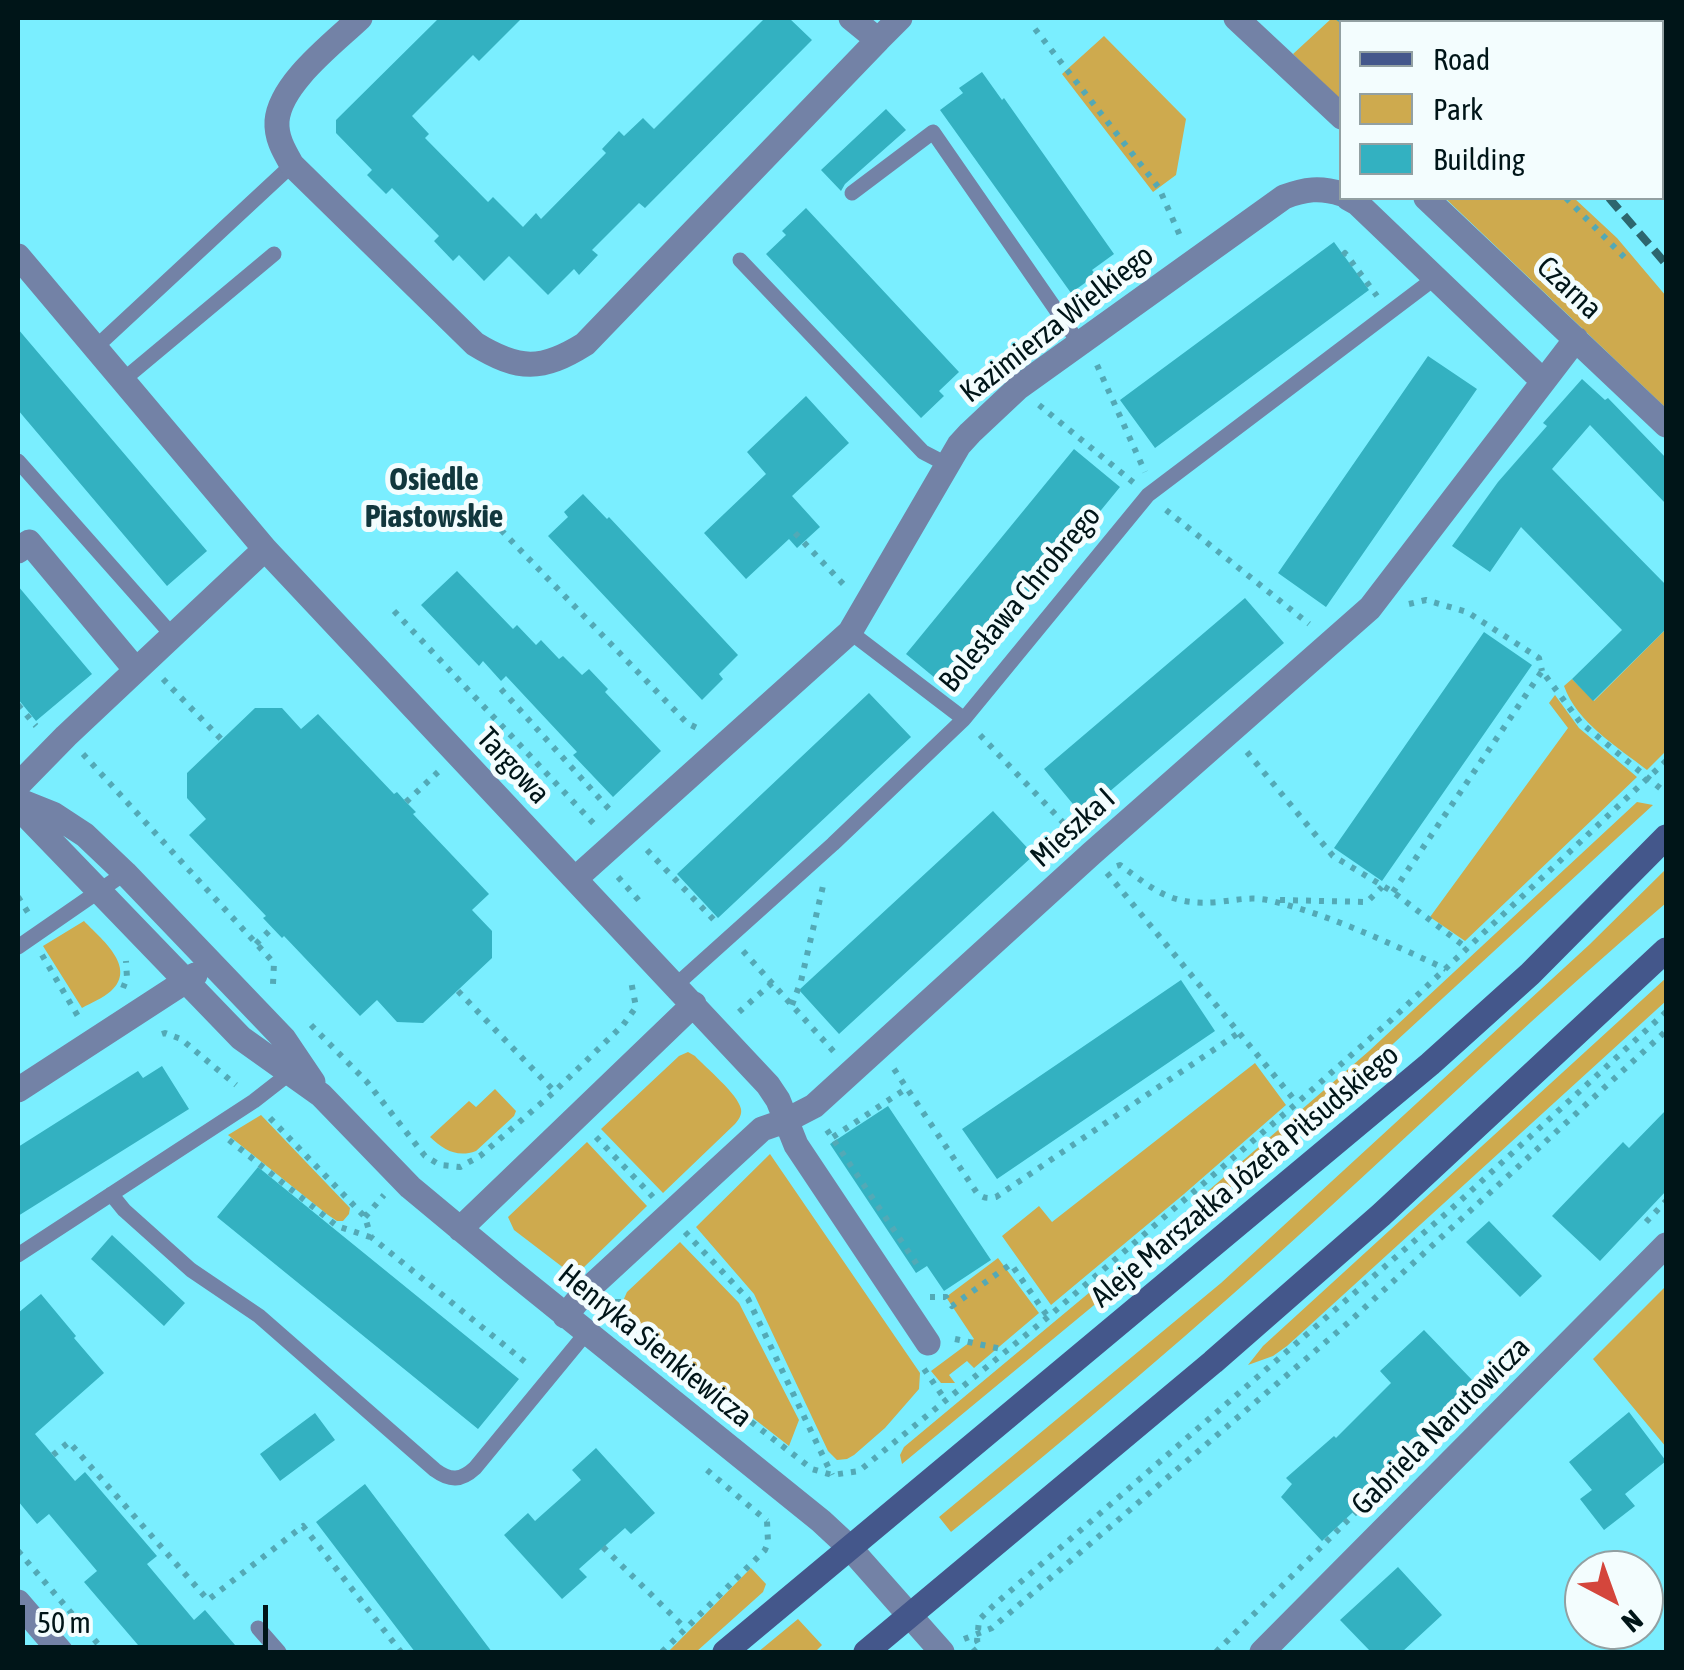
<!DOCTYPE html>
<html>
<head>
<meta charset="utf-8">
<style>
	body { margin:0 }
	#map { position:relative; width:1684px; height:1670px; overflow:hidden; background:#7aeeff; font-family:"Asap Condensed",sans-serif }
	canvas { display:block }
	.frame { position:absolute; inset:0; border:20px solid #001518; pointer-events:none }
	.legend { position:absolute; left:1339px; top:20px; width:325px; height:180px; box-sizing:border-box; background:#f3fdfe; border:2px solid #92a0a2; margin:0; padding:12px 18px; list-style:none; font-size:30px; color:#001518 }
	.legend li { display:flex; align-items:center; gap:20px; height:50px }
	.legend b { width:50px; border:2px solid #92a0a2 }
	.north { position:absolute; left:1564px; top:1550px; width:100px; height:100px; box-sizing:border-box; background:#f3fdfe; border:2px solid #92a0a2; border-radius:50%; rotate:139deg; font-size:28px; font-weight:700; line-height:40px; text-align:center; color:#001518 }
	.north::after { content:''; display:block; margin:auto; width:35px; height:45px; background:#d4463c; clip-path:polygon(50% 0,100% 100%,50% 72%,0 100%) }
	.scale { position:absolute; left:20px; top:1605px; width:248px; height:45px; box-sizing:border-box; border:5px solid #001518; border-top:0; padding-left:12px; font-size:30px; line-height:35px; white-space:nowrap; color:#001518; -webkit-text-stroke:8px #f3fdfe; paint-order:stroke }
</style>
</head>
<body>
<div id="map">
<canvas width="1684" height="1670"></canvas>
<div class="frame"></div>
<ul class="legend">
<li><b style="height:12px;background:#44578b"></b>Road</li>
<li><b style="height:28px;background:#ceaa4e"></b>Park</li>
<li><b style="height:28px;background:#33b1c1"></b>Building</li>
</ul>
<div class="north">N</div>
<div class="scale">50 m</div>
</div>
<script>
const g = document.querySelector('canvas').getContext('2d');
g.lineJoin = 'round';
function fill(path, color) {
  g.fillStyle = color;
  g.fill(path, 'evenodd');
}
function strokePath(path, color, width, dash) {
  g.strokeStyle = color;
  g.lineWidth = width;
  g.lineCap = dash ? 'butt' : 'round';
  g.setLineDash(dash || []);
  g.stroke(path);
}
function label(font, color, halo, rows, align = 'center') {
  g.font = font + ' "Asap Condensed",sans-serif';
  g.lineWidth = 10;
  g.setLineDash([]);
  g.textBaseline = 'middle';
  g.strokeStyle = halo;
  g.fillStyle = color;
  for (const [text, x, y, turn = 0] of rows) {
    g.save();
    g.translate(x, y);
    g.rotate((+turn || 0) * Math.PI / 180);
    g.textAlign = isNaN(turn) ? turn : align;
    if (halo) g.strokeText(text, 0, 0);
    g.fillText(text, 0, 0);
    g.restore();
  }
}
fill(new Path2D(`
	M1332 18H1429L1424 22H1342L1341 100 1293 54Z
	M1104 36 1186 119 1176 175 1153 192 1062 74Z
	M1445 198H1574L1617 238 1666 296V408Z
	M1666 629V751L1647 770C1618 747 1577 723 1564 686L1572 679 1594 701Z
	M1555 695 1579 728 1637 777 1465 941 1430 917 1568 728 1549 703Z
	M1637 802 1653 805 1357 1077 1201 1213 1193 1204 1369 1051Z
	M1666 869V903C1547 1004 1434 1112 1319 1217 1199 1326 1076 1431 951 1532L939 1517 1221 1283 1589 945Z
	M84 921C100 938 138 967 111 991 103 998 91 1003 82 1008L43 946Z
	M1666 978V1001L1287 1346 1273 1356 1248 1365 1263 1346Z
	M688 1052 695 1056C706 1068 738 1094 741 1109 742 1115 739 1119 735 1124L663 1193 601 1129 679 1056Z
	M1255 1063 1286 1105 1184 1194 1051 1305 1002 1236 1039 1206 1052 1222Z
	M495 1089 516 1111 514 1116 476 1151C457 1158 444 1150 430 1137L469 1101 476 1107Z
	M261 1115 350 1208 349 1214 343 1221H337L328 1215 228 1135Z
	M587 1142 647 1206 581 1270 569 1272 514 1230 508 1217Z
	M770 1154 920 1373 919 1389 885 1428 854 1455 847 1459 837 1460 828 1451 754 1294 696 1227Z
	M680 1242 739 1303 799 1420 789 1446 626 1319 623 1301 627 1292Z
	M998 1258 1039 1313 974 1368 967 1361 949 1375 955 1383H941L931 1371 974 1339 946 1297Z
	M1120 1267 1128 1277 902 1464 900 1455 904 1447Z
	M1666 1286V1447L1593 1359Z
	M751 1568 766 1584 763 1592 696 1652H668Z
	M798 1619 822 1645 815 1652H758Z`), '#ceaa4e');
fill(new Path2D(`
	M439 18H522L479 61 473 55 412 116 429 134 425 138 488 202 493 197 523 227 536 213 541 219 606 153 602 149 619 131 624 136 643 118 654 129 765 18H789L812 40 645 208 639 203 592 250 598 255 579 275 574 269 548 295 509 256 484 281 459 255 453 261 434 241 439 236 392 188 386 194 367 175 372 170 336 133V120Z
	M982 72 1002 100 1004 98 1114 254 1092 270 1096 275 1071 293 940 110 963 93 959 88Z
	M886 109 906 130 845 184 841 191 821 170Z
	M806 208 959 372 939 391 944 396 921 418 766 254 786 235 782 231Z
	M1334 242 1369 290 1155 448 1120 400Z
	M18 329 207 551 167 586 18 410Z
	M1428 356 1477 389 1326 607 1278 573Z
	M1582 379 1605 400 1608 398 1666 458V504L1590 425 1552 469 1666 585V629L1593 701 1572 679 1622 630 1521 527 1490 572 1452 546 1498 482 1547 426 1543 423Z
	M806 396 849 443 792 496 820 527 797 548 789 539 746 579 704 533 766 474 747 452Z
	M1074 449 1120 487 952 692 906 654Z
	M583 494 607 519 609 517 738 655 719 674 723 679 702 700 548 536 568 517 564 512Z
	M457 571 513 629 517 625 536 645 541 640 559 659 563 656 582 675 589 669 608 689 605 692 661 751 613 797 573 755 577 752 506 676 501 681 483 661 479 666 421 605Z
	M18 586 92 674 36 721 18 699Z
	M1245 598 1284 643 1082 815 1044 769Z
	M1484 632 1532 665 1382 881 1334 848Z
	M869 693 911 737 718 918 677 874Z
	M255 708H282L301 729 318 714 394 794 397 792 406 802 416 812 413 814 489 894 472 910 492 931V958L423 1023 397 1022 377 1000 360 1016 284 936 282 938 263 918 266 916 189 835 206 819 187 798V773Z
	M993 811 1034 855 839 1034 799 990Z
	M1181 980 1215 1031 997 1179 962 1129Z
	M162 1066 189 1109 18 1216V1147L138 1071 143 1078Z
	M888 1106 991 1260 944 1291 927 1266 916 1273 830 1144Z
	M1666 1110V1191L1600 1261 1552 1216 1623 1142 1629 1148Z
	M258 1167 519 1379 478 1429 217 1217Z
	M1489 1221 1542 1276 1520 1297 1466 1242Z
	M112 1235 185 1303 164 1326 91 1259Z
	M41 1294 76 1336 74 1338 104 1373 35 1434 75 1481 85 1472 157 1556 147 1564 194 1620 205 1610 241 1652H144L84 1582 97 1571 49 1514 37 1524 18 1501V1313Z
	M1424 1330 1474 1382 1432 1423 1435 1426 1366 1500 1322 1541 1281 1497 1292 1484 1286 1478 1334 1436 1336 1438 1391 1383 1380 1371Z
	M1629 1412 1666 1461 1625 1494 1635 1506 1604 1530 1580 1499 1592 1490 1569 1462Z
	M315 1413 335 1440 280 1481 260 1454Z
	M596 1448 655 1513 631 1534 625 1528 579 1569 587 1577 562 1599 504 1535 528 1513 535 1521 581 1480 572 1470Z
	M365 1484 492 1652H415L316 1522Z
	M1398 1567 1442 1615 1402 1652H1371L1340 1620Z`), '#33b1c1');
strokePath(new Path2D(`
	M1338 18 1345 22
	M1035 29 1159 188 1181 238
	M1566 198 1628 261
	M1343 255 1345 253 1377 296
	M1097 365 1145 472
	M1039 405 1134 483
	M1166 510 1309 624
	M501 530 687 723 701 730
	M795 533 846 587
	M1409 604 1426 600 1467 612 1539 658 1542 671
	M394 611 596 826
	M163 679 221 739
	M501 689 610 810
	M18 705 36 726
	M980 735 1075 835
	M1247 752 1333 856 1393 892 1468 949
	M83 754 274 963 273 984 275 987
	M406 802 438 772
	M647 850 714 920
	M1117 866 1120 865C1156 891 1171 906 1218 902 1237 900 1252 896 1272 901 1333 916 1389 943 1446 969
	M1107 873 1297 1103
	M618 877 643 905
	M1393 892 1542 671 1580 722 1666 793
	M18 897 29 914
	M1280 900 1367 902 1382 887
	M256 944 272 928
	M743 951 835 1053
	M42 955 79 1018
	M123 988 127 978 126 961
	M458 991 554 1091
	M792 1005 801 981 823 886
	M739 1012 772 983
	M311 1025 367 1082 425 1156 440 1165 460 1167 480 1156 554 1092 623 1025 636 1007 631 981
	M162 1034 165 1033 181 1039 236 1085
	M894 1069 977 1193C983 1198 988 1199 996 1197L1240 1032
	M270 1118 365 1217 371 1237 530 1366
	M827 1130 920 1269
	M596 1137 653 1197
	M833 1137 907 1088
	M229 1140 337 1226 370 1237
	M365 1217 384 1195
	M1646 1222 1666 1201
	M685 1232 748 1299 832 1475
	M930 1297H946L952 1306 1011 1264 1048 1317
	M618 1299V1312L624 1324
	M955 1339 1006 1350
	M924 1369 946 1401
	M710 1390 812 1469 832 1475 859 1471 1048 1317 1297 1103 1391 1020 1666 761
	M53 1455 69 1442 208 1600 303 1526 401 1652
	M707 1470 767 1521
	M603 1547 686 1629
	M18 1551 105 1652
	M964 1639 992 1628 1349 1322 1666 1031
	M662 1652 765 1550 768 1542 767 1521
	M973 1652 980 1646 977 1641 979 1620 993 1606 1449 1211 1666 1012
	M1216 1652 1365 1503`), '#53a9b6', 6, [5, 8]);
strokePath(new Path2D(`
	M852 193 933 132 1079 343
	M740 260 923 452 948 465
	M96 347 292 165
	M123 380 274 254
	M18 461 173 636
	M850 632 964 719
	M18 947 125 873
	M676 985 833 844 964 719 1148 495 1435 278
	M111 1194 124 1210 191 1270 259 1316 435 1470C450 1481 461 1481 475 1468L587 1332
	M18 1255 254 1101 295 1069
	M258 1628 279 1652`), '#7382a6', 15);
strokePath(new Path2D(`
	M360 18C335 42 280 83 277 121 276 138 284 151 292 165L475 344C519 371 542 371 585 344L878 40 851 18
	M1236 18 1342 117
	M878 40 900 18
	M1348 198 1357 203 1543 381
	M1426 198 1666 425
	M18 256 265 549 768 1085 778 1100 796 1145 928 1343
	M18 551 29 542 136 670
	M18 785 66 736 265 549
	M18 800 53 814 85 835 125 873 284 1039 313 1082
	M18 807 241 1038 321 1095 410 1187 511 1271 821 1521 849 1547 942 1652
	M575 879 850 632 959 445 970 433 1019 387 1284 197C1305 189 1320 187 1342 194
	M18 1090 195 975
	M460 1229 694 1004
	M565 1316 584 1293 762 1129 785 1121 814 1106 1091 854 1370 608 1576 339
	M18 1602 61 1652
	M1262 1652 1666 1245`), '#7382a6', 25);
strokePath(new Path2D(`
	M725 1652 1430 1064 1530 974 1666 837
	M866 1652 1213 1362 1381 1215 1666 950`), '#44578b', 25);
strokePath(new Path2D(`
	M1453 18 1457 22
	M1549 18 1553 22
	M1575 18 1579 22
	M1662 140 1666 147
	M1662 177 1666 184
	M1609 198 1666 264`), '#2d666e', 8, [15, 8]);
label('30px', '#001518', '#f3fdfe', [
	["Czarna",1569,288,43],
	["Kazimierza Wielkiego",1057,324,-38],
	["Bolesława Chrobrego",1020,599,-50],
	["Targowa",513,766,47],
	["Mieszka I",1073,828,-42],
	["Aleje Marszałka Józefa Piłsudskiego",1245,1176,-40],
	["Henryka Sienkiewicza",655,1346,39],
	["Gabriela Narutowicza",1441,1426,-45]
]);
label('bold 32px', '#11373d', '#f3fdfe', [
	["Osiedle",434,480],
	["Piastowskie",434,517]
]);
</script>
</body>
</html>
